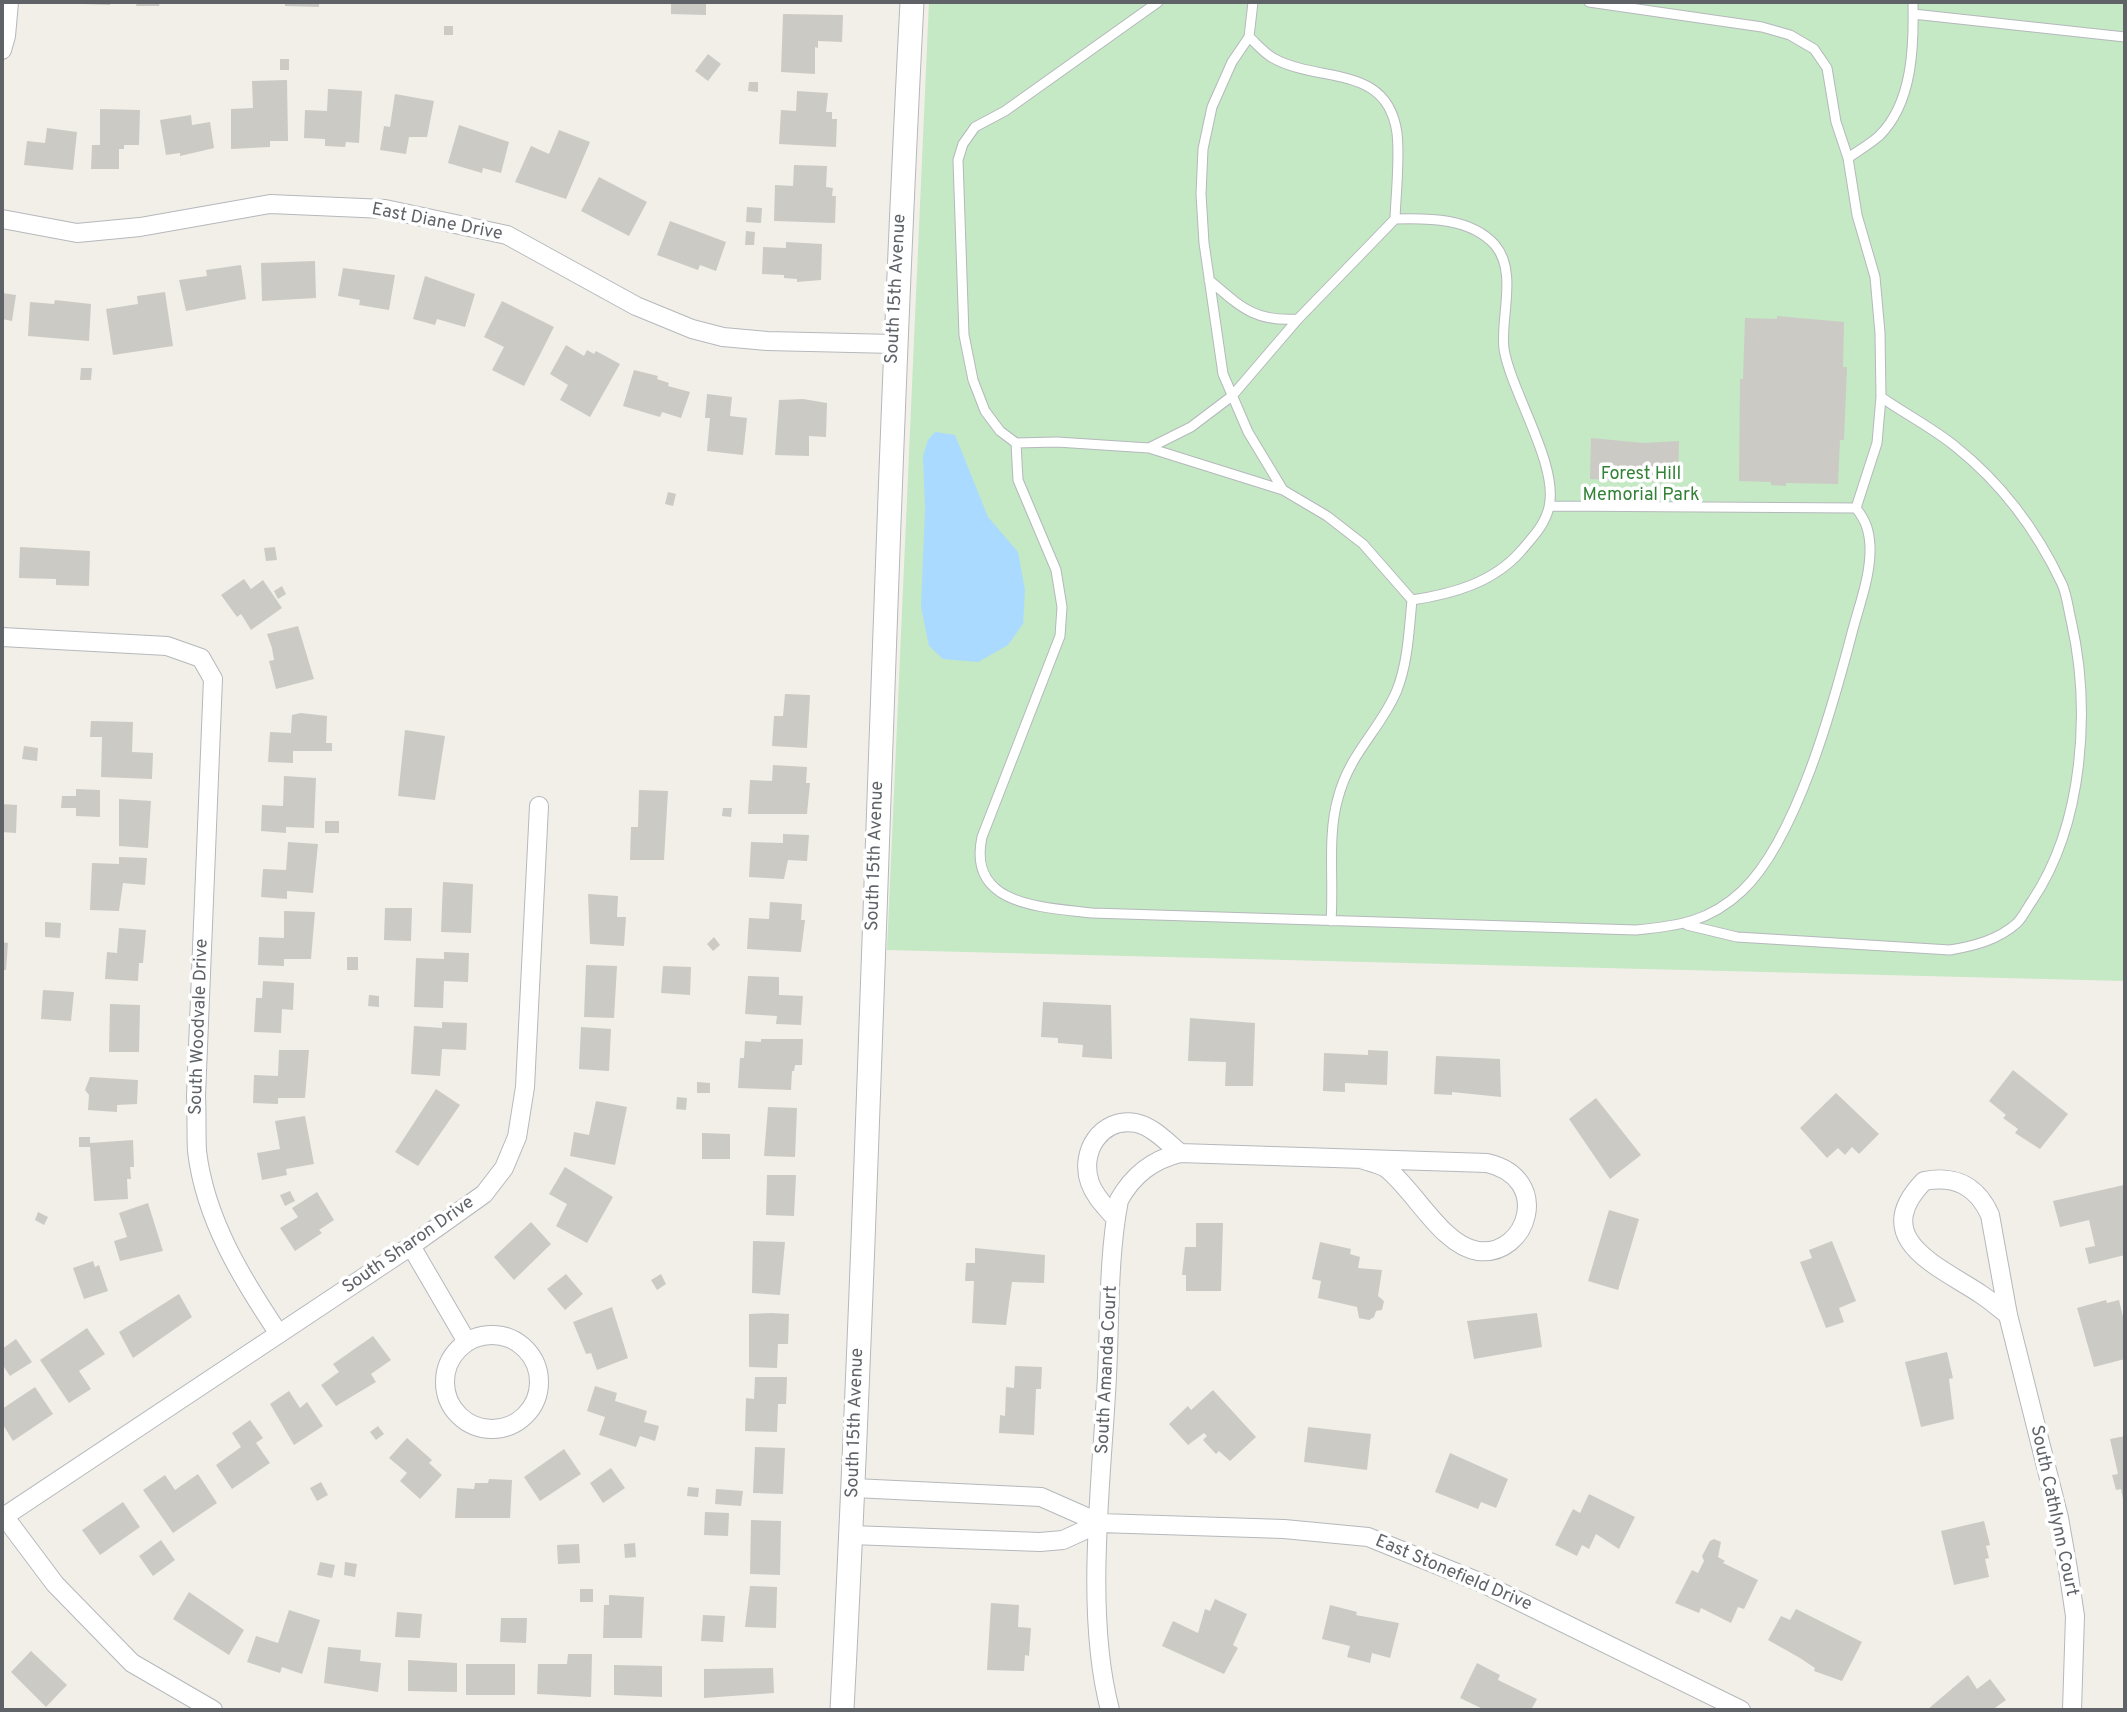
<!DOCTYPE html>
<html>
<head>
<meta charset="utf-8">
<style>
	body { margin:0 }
	#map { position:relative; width:2127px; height:1712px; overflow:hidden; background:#f1efe8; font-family:Overpass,sans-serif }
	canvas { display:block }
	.frame { position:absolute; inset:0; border:4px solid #5f6368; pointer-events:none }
</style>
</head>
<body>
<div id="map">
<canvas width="2127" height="1712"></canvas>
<div class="frame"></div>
</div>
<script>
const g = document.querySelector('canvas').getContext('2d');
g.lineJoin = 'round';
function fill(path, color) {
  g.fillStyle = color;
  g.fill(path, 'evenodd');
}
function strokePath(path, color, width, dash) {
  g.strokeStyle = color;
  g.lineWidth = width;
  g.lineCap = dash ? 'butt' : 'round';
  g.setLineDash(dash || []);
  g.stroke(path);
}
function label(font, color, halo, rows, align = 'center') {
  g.font = font + ' Overpass,sans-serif';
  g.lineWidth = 7;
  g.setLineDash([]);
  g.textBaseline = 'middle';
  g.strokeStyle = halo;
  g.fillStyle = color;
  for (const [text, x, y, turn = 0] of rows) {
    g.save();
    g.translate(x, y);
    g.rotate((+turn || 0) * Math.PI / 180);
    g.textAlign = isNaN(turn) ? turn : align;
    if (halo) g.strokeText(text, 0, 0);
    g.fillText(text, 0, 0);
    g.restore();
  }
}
fill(new Path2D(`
	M929 2H2125V981L887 950Z`), '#c5e8c5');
fill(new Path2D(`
	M935 432 955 435 988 517 1018 552 1025 590 1023 624 1008 645 978 662 943 659 929 646 921 607 925 510 923 456 928 440Z`), '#aadaff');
fill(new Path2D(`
	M82 2H110V5L82 4Z
	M137 2H160L159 6H136Z
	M285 2H319V7L285 6Z
	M671 2H706V15L671 14Z
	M783 14 843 15 842 42 818 41V48L815 47V74L781 72Z
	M444 26H453V35H444Z
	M708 54 721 64 708 81 695 71Z
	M280 59H289V70H280Z
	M287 80 288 141H270V147L231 149V109L253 108 252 81Z
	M749 82H758V92L748 91Z
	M328 89 362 91 359 143 346 142 345 147 325 146V139L304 138 305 110 327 111Z
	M797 91 828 93 826 112H832V119H837L836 147 779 144 781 110 796 111Z
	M395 94 434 101 427 137H409L406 154 380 150 384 126 390 127Z
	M100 109 140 110 139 145H124V149H119V169H91L92 145H100Z
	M191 115 192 125 210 122 214 148 180 156V153L166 155 160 120Z
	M459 125 509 142 501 173 483 168 482 173 448 163Z
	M47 128 77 132 73 170 24 165 27 141 45 143Z
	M559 130 590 142 566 199 515 182 531 146 549 154Z
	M794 165 827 166 826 187 833 188 832 196H836L835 223 774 221 775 185 793 186Z
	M599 177 647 202 629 236 581 211Z
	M747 207 762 208 761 223 746 222Z
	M670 221 726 242 716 271 700 265 698 270 657 255Z
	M746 231 755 232 754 245H745Z
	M786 242 822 244 821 280 797 282V279L784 278V275L762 274 763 247 786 248Z
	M315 261 316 298 262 301 261 263Z
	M241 265 246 299 186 311 179 280 207 276 206 270Z
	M343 268 395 275 389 310 359 305 360 300 338 296Z
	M425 276 475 294 465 327 437 319 435 325 413 319Z
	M165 292 173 346 113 355 106 309 138 304 137 296Z
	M2 293 16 295 12 321 2 319Z
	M55 300 91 304 89 341 28 336 30 302 54 304Z
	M502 301 554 327 524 386 492 370 504 347 484 337Z
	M1777 316 1844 322 1843 367H1847L1844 440H1840L1838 484 1786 483V486L1771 485V482L1739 481 1740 379H1743L1745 318 1777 319Z
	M566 345 584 356 587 350 594 354 596 351 620 364 590 417 560 400 568 385 550 374Z
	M81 368H92L91 380H80Z
	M634 370 658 376 657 379 669 383 668 386 690 392 681 418 662 412 660 417 623 406Z
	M707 394 732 397 730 416 747 418 743 455 707 451 710 418H705Z
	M803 399 827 403 826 437 809 436V456L775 455 779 400Z
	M1591 438 1644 443 1679 441 1678 483 1590 479Z
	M668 492 676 494 673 506 665 504Z
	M20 547 90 551 89 586 56 585V579L19 578Z
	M275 547 277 560 266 561 264 548Z
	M244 579 251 589 263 580 282 608 251 630 241 614 237 617 221 595Z
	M282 586 286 594 278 599 274 591Z
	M298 626 314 679 276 689 269 661 274 660 272 648 267 634Z
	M785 694 810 695 807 748 772 746 774 716H783Z
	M301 713 327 716 326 743H332V751H293V763L268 762 270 732 291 733 292 715Z
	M91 721 133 722 132 752 153 753 152 779 101 777 102 737H90Z
	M405 730 445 736 435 800 398 796Z
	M24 746 38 748 37 761 22 759Z
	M773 765 807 767 806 783H810L807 814H748L750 780 772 781Z
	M284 776 316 778 314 828 286 827V833L261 831 262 805 283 806Z
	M76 789 100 790V817L76 816V808H61L62 796H76Z
	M639 790 668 791 664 860H630L631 827H638Z
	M119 799 151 801 148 848 119 846Z
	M2 804 17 805 16 833 2 832Z
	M723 808H732L731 817 722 816Z
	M325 821H339V833H325Z
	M783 834 809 835 807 861 788 860 784 879 749 877 751 842 783 843Z
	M288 842 318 844 313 893 287 891V899L261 897 263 869 286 870Z
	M119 857 147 858 145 885 123 883 119 911 90 910 92 863 119 864Z
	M443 882 473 884 471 933 441 932Z
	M588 894 618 896 617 917H626L624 946 590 944Z
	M770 902 802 904 801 920H805L801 952 747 949 749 918 769 919Z
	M385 908H412L411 941 384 940Z
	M284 911 315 912 311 959H284V966L258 965 259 937 284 938Z
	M45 922 61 923 60 938 45 937Z
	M119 928 146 930 143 963H139L138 981 105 979 107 952 117 953Z
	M714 937 720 945 713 951 707 944Z
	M2 942 8 943 6 970H2Z
	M444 952 469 953 468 982 444 981 443 1008 414 1007 416 958 444 959Z
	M347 957H358V970H347Z
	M586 965 617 966 614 1018 584 1017Z
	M663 966 691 967 690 995 661 993Z
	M748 976 779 977V995L803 996 801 1025 776 1024 777 1016 745 1014Z
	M263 981 294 983 293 1010 282 1009 281 1033 254 1032 256 998H262Z
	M43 990 74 992 71 1021 41 1019Z
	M369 995 379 996V1007L368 1006Z
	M1043 1002 1111 1005 1112 1059 1082 1057 1083 1045 1058 1043V1038L1041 1037Z
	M110 1004 140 1005 139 1052H109Z
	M1190 1018 1255 1023 1253 1086H1225L1226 1062 1188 1061Z
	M442 1022 467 1023 466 1050 442 1049 440 1076 411 1074 414 1026 442 1028Z
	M581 1027 611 1029 609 1071 579 1069Z
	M761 1039H803L802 1065H795L794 1071H792L791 1090 738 1088 740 1058H744L745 1041 761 1042Z
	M279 1050H309L305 1098H278V1104L253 1103 254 1075 278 1076Z
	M1368 1050 1388 1051 1387 1085 1345 1083V1092L1323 1091 1324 1053 1368 1055Z
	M1436 1056 1500 1059 1501 1097 1452 1092V1095L1434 1094Z
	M2013 1070 2068 1114 2040 1149 2015 1133 2018 1129 2003 1118 2006 1115 1989 1101Z
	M90 1077 138 1080 137 1104 117 1105V1112L88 1110 89 1095 85 1090Z
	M697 1082 710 1083V1093H697Z
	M436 1089 460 1105 418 1166 395 1152Z
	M1836 1093 1879 1134 1859 1154 1852 1147 1845 1155 1838 1148 1827 1158 1800 1128Z
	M677 1097 687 1098 686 1110 676 1109Z
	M1596 1098 1641 1155 1610 1179 1569 1119Z
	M596 1101 627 1107 615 1165 570 1156 574 1132 589 1135Z
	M768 1107 797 1108 795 1157 764 1156Z
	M305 1116 314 1164 286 1169 287 1175 262 1180 257 1153 280 1149 275 1121Z
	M702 1133 730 1134V1159H702Z
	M79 1137H90V1143L133 1140 134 1167H130L131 1179H127L128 1199 94 1201 90 1147H79Z
	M565 1167 613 1197 587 1243 556 1226 567 1204 549 1194Z
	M767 1175H796L794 1216 766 1215Z
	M2124 1185 2125 1255 2089 1264 2085 1248 2095 1246 2089 1220 2060 1227 2053 1201Z
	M290 1191 295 1201 285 1206 280 1195Z
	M317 1192 334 1220 319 1230 322 1233 295 1251 280 1228 298 1217 292 1208Z
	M148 1203 163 1251 120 1261 114 1241 127 1237 119 1213Z
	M1609 1210 1639 1219 1618 1290 1588 1281Z
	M38 1212 48 1217 44 1225 35 1220Z
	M531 1222 551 1244 514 1280 494 1257Z
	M1196 1223H1223L1221 1291H1186V1275H1182L1185 1247H1196Z
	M753 1241 785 1242 780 1295 752 1293Z
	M1832 1241 1856 1301 1839 1308 1844 1322 1826 1328 1800 1262 1812 1258 1809 1250Z
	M1320 1242 1351 1249 1350 1254 1360 1257 1358 1268 1382 1270 1378 1296 1384 1301 1382 1310 1376 1311 1374 1317 1369 1320 1359 1318 1357 1307 1318 1298 1321 1281 1312 1279Z
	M975 1248 1045 1255 1044 1283 1012 1282 1006 1325 972 1323 974 1281H965L966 1263H975Z
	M93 1261 95 1267 99 1265 108 1291 84 1299 73 1268Z
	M566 1274 583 1294 565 1310 547 1289Z
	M661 1274 666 1284 657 1290 651 1280Z
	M179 1294 192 1317 133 1358 119 1332Z
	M2106 1300 2107 1303 2119 1300 2125 1325V1359L2094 1367 2077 1308Z
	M612 1307 628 1358 597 1370 591 1353 586 1354 573 1322Z
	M771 1313 789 1314 788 1344H778L777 1368 749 1367V1314Z
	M1537 1313 1542 1347 1474 1359 1467 1321Z
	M87 1328 105 1354 79 1371 91 1389 69 1403 40 1360Z
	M373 1336 391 1360 371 1374 376 1382 336 1406 321 1385 339 1372 333 1364Z
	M16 1339 32 1362 10 1376 2 1364V1349Z
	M1947 1352 1953 1378 1949 1379 1954 1419 1921 1427 1905 1362Z
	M1015 1366 1042 1367 1041 1389H1036L1034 1435 999 1433 1000 1415 1005 1416 1006 1387 1014 1388Z
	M755 1377H787L786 1404H778L777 1432 745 1431 746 1398 754 1399Z
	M595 1386 617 1393 615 1401 647 1411 644 1422 659 1426 655 1441 640 1436 636 1447 599 1435 605 1417 587 1411Z
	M35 1387 53 1414 13 1441 2 1423V1409Z
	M1213 1390 1256 1437 1230 1461 1219 1451 1216 1454 1203 1440 1207 1436 1204 1433 1188 1445 1169 1424 1188 1406 1191 1410Z
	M289 1391 300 1408 307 1402 323 1426 294 1445 270 1404Z
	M250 1420 263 1438 256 1443 270 1463 232 1489 216 1465 241 1447 232 1433Z
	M378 1426 384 1434 376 1440 370 1432Z
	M1308 1427 1371 1434 1367 1470 1304 1462Z
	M2125 1436V1504H2124L2121 1489 2116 1490 2112 1475 2118 1474 2110 1439Z
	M407 1438 432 1460 429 1463 442 1475 420 1499 400 1481 407 1473 389 1458Z
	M755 1447 785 1448 783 1494 753 1493Z
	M564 1449 581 1474 540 1501 524 1477Z
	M1450 1453 1508 1479 1496 1508 1481 1502 1478 1509 1435 1492Z
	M611 1468 625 1488 603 1503 590 1483Z
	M198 1474 217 1503 173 1533 143 1490 165 1475 175 1490Z
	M489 1479 512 1480 510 1518H455L457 1488 474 1489 475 1483H488Z
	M321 1482 328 1495 317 1501 310 1488Z
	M688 1487 699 1488 698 1497 687 1496Z
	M716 1489 743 1491 741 1506 715 1504Z
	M1589 1494 1635 1517 1619 1549 1596 1534 1589 1549 1582 1545 1577 1556 1555 1545 1573 1509 1580 1513Z
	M123 1502 140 1527 100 1555 82 1530Z
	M705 1512 729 1513 728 1536 704 1535Z
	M751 1520 781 1521 780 1575 750 1574Z
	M1984 1521 1990 1545 1986 1546 1989 1558 1985 1559 1989 1577 1954 1585 1941 1531Z
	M1714 1539 1721 1542 1718 1557 1725 1561 1723 1563 1758 1580 1744 1609 1738 1607 1731 1623 1701 1608 1699 1613 1675 1603 1692 1570 1698 1573 1704 1561 1702 1556 1710 1541Z
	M161 1540 175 1560 153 1576 139 1556Z
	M635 1543 636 1557 625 1558 624 1544Z
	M579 1544 580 1563 558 1564 557 1545Z
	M320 1562 335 1565 332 1578 317 1575Z
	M345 1562 357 1564 355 1577 344 1575Z
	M750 1586 777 1587 776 1628 745 1627Z
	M580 1589H593V1602H580Z
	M189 1592 244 1630 229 1655 173 1619Z
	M609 1595 644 1597 642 1638H603L604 1605H609Z
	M1215 1599 1247 1614 1233 1645 1238 1648 1224 1674 1162 1646 1173 1621 1198 1633 1205 1609 1210 1611Z
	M991 1603 1019 1605 1018 1627 1031 1628 1029 1656 1025 1655 1024 1671 987 1670Z
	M1330 1605 1357 1612 1356 1615 1399 1623 1390 1658 1372 1653 1370 1663 1347 1657 1350 1646 1322 1639Z
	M1796 1609 1862 1642 1842 1681 1814 1671 1815 1668 1800 1658 1768 1640 1781 1616 1790 1620Z
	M289 1610 320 1620 302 1674 282 1667 280 1673 247 1662 256 1636 278 1643Z
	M397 1612 422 1614 420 1638 395 1637Z
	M703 1615 725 1616 723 1642 701 1641Z
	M501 1618H527L526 1643 500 1642Z
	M328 1647 361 1650 360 1661 381 1663 378 1692 324 1683Z
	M31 1651 67 1685 46 1707 11 1672Z
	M568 1654H592L591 1697 537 1694 538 1664H567Z
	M408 1660 457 1663V1692L408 1691Z
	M1477 1663 1500 1675 1498 1680 1537 1699 1531 1710H1485L1460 1698Z
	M466 1664H515V1695H466Z
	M614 1665 662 1666V1697L614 1695Z
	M773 1668 774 1693 704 1698V1669Z
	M1968 1675 1977 1689 1990 1679 2006 1700 1992 1710H1927Z`), '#cccac5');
const service = new Path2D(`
	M1158 2 1005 111 975 127 963 144 958 160 964 335 973 380 985 411 1000 431 1016 443 1057 442 1149 448 1283 490 1327 516 1363 544 1412 600C1409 630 1408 662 1397 690 1381 729 1350 752 1338 798 1327 836 1334 881 1331 921
	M1253 2 1249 37 1232 62 1212 107 1203 149 1201 194 1204 243 1223 374 1248 432 1283 490
	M1589 2 1762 27 1790 35 1814 49 1827 68 1836 122 1848 158 1857 215 1875 277 1880 333 1881 397 1877 443 1856 508
	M1913 14 2125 37
	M1249 37C1256 43 1264 53 1273 58 1320 84 1387 63 1397 133 1400 160 1396 191 1395 219
	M1848 158C1858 151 1870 144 1879 136 1913 103 1914 45 1913 2
	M1209 280C1241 307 1254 322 1298 319
	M1016 443 1018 480 1056 570 1062 607 1060 636 982 837C967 906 1042 907 1092 913L1636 930C1678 926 1709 922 1742 891 1797 839 1834 702 1853 629 1860 603 1871 574 1870 546 1869 530 1866 521 1856 508L1550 506
	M1149 448 1191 427 1232 396 1298 319 1395 219C1429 218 1471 218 1495 245 1518 272 1500 318 1504 349 1511 392 1559 465 1549 507 1545 525 1532 538 1521 551 1493 583 1452 594 1412 600
	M1687 925 1737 937 1950 950C1974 946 1998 940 2017 923 2023 917 2027 908 2032 901 2084 824 2091 708 2071 620 2068 608 2067 595 2062 584 2037 531 2001 483 1956 447 1933 428 1905 414 1881 397`);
const minor = new Path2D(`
	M2 50 6 36 9 2
	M2 219 77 233 140 227 270 204 385 209 507 235 636 306 692 329 723 337 767 341 894 344
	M2 637 167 646 201 658 213 679 196 1096C197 1114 196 1133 197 1151 205 1219 242 1279 279 1334
	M1115 1218C1106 1207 1095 1197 1090 1183 1079 1152 1101 1117 1136 1123 1152 1126 1168 1143 1180 1153
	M411 1246 467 1342
	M2008 1315C1999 1308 1991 1301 1982 1295 1941 1267 1867 1240 1924 1181 1955 1175 1977 1186 1990 1215L2008 1315 2059 1518 2068 1569 2075 1616 2072 1710
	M445 1382a47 47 0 1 1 94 0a47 47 0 1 1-94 0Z
	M854 1488 1041 1497 1100 1523 1284 1529 1368 1537 1482 1583 1741 1710
	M4 1516 55 1584 132 1663 213 1710
	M2 1518 411 1246 484 1194 504 1168 517 1137 525 1087 539 806
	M851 1535 1040 1542 1063 1540 1100 1523
	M1110 1710C1084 1612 1102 1479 1107 1376 1110 1318 1108 1257 1119 1200 1133 1175 1152 1160 1180 1153L1487 1163C1553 1178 1528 1257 1478 1251 1442 1246 1414 1189 1386 1168 1379 1164 1369 1162 1361 1159`);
const tertiary = new Path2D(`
	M842 1710C872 1141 882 571 912 2`);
strokePath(service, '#b5b8bc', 11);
strokePath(minor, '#b5b8bc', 20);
strokePath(tertiary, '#b5b8bc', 25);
strokePath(service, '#fff', 9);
strokePath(minor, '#fff', 18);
strokePath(tertiary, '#fff', 23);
label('18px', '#5f6368', '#fff', [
	["East Diane Drive",437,223,11],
	["South 15th Avenue",897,289,-87],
	["South 15th Avenue",876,856,-88],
	["South Woodvale Drive",200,1027,-88],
	["South Sharon Drive",409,1246,-35],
	["South Amanda Court",1108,1370,-87],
	["South 15th Avenue",856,1423,-88],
	["South Cathlynn Court",2053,1511,78],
	["East Stonefield Drive",1453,1574,23]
]);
label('18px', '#348238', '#fff', [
	["Forest Hill",1641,475],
	["Memorial Park",1641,496]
]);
</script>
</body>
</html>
